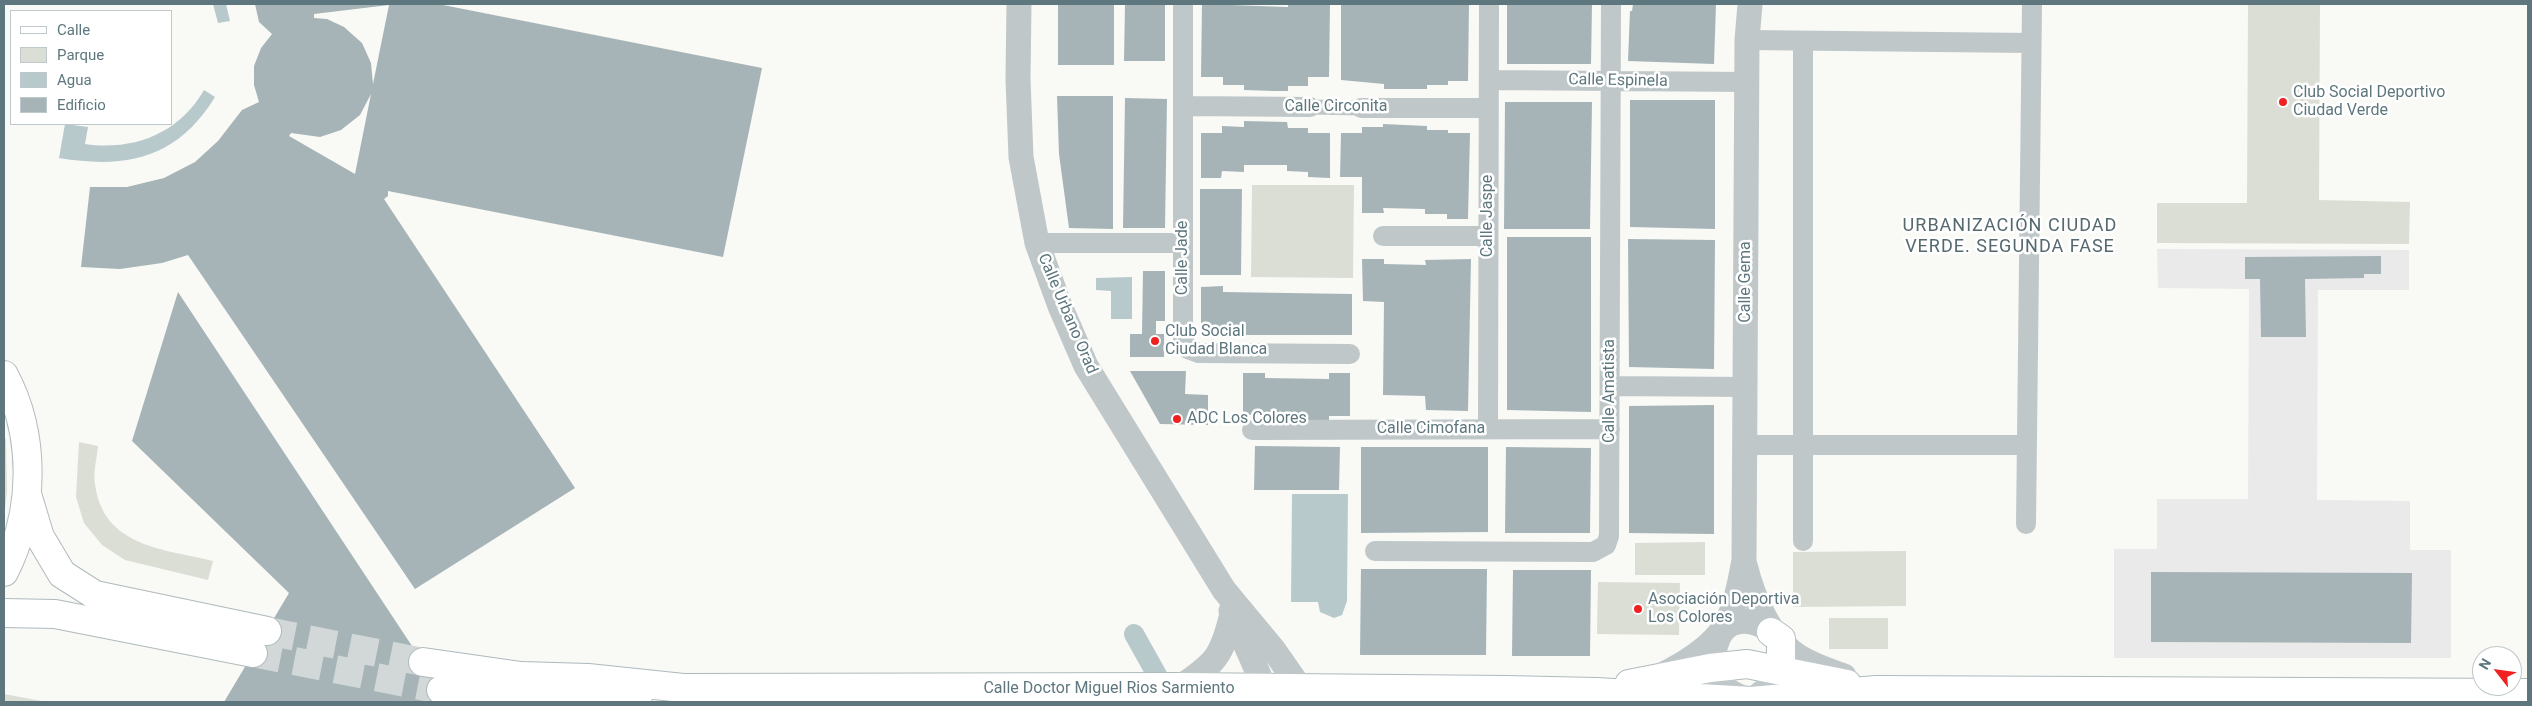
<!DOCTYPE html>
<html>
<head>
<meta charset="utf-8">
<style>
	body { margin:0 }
	#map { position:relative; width:2532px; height:706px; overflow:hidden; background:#f9f9f6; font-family:Roboto,sans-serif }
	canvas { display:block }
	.frame { position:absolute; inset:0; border:5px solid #5e777e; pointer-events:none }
	.legend { position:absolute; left:10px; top:10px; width:162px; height:115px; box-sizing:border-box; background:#fff; border:1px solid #bfc9cb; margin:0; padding:6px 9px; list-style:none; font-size:15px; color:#5e777e }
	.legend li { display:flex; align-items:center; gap:10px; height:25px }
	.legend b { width:25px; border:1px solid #bfc9cb }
	.north { position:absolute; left:2472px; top:646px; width:50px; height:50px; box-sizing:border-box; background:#fff; border:1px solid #bfc9cb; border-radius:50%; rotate:300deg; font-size:14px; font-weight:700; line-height:20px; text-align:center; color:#5e777e }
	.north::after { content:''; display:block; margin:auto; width:18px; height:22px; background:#ef2221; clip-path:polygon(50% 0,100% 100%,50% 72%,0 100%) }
</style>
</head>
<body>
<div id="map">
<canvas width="2532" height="706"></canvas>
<div class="frame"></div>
<ul class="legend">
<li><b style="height:6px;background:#fff"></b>Calle</li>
<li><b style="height:14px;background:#dbded5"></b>Parque</li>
<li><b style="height:14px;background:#b7c9ca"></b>Agua</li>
<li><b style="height:14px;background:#a6b4b7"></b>Edificio</li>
</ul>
<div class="north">N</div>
</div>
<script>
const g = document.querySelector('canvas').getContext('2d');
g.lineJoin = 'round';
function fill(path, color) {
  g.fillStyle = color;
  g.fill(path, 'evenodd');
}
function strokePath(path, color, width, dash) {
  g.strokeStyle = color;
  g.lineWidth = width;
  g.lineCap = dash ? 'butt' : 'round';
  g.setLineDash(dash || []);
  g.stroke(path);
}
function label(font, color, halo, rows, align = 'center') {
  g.font = font + ' Roboto,sans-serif';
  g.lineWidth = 5;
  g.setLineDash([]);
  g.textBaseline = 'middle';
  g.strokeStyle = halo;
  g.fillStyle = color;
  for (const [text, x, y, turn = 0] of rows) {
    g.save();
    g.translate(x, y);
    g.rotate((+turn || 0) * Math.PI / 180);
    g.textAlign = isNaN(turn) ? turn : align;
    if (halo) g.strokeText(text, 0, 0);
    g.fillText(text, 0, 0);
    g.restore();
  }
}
fill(new Path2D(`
	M2157 249 2409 250V290H2318L2317 500 2410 501V550H2451V658H2114V549H2157V499H2248L2249 289 2158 288Z`), '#eaeaea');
fill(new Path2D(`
	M2248 4H2320L2319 200 2410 202 2409 244 2157 243V203H2247Z
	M1252 185H1354L1353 278 1251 277Z
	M6 438 7 492 4 518V440Z
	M79 442 98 446C97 458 93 472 95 484 103 547 164 549 213 561L208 580 125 560 102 545 84 523 76 497Z
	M1705 542V575H1635V543Z
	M1906 551V606L1793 607V552Z
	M1598 582 1680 583 1679 635 1597 634Z
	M1829 618H1888V649H1829Z
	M4 694 47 702H4Z`), '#dbded5');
fill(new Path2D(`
	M213 4H226L230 21 218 23Z
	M204 90 215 97C177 159 126 169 59 158L65 124 88 127 85 144C133 151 179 134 204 90Z
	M1132 277V319H1111V291L1096 290V278Z
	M1292 494H1348L1347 601 1342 615 1334 618 1320 612 1318 602H1291Z`), '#b7c9ca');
strokePath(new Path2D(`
	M1134 634 1172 702`), '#b7c9ca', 20);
fill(new Path2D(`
	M255 4H438L762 68 723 257 388 191V196L384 199 575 488 415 589 188 255 162 263 120 269 81 267 90 187H127L164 178 195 162 218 141 242 110 259 102 254 85V66L261 48 272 34 259 22ZM389 5 373 84 371 63 362 43 344 27 327 19 314 18V14ZM371 94 355 174 289 136 291 133 320 137 341 130 360 115Z
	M1058 4H1114V65H1058Z
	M1125 4H1165V61H1124Z
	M1202 4 1288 7V4H1330L1329 77H1308V86H1288V91H1274L1244 90V85H1223V77H1201Z
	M1341 4H1469L1468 81H1448V85H1427V89H1384V84L1341 80Z
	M1507 4H1592L1591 64H1507Z
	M1633 4H1716L1714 64 1628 61 1630 11H1632Z
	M1057 96H1113V229L1069 228 1059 154Z
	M1125 98 1167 99 1165 228H1123Z
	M1630 100H1715V229L1630 227Z
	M1505 102H1592L1590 229H1504Z
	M1244 121 1287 122 1288 128H1308V133H1330V178L1308 177V172L1287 171V165H1244V172L1222 171 1221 178H1201V133H1222V126L1244 127Z
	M1383 124 1427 126V130H1448V133H1470L1468 219H1447V214H1425V209L1383 208 1384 213H1362V177H1340L1341 133H1362V127H1383Z
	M1200 189H1242L1241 275H1200Z
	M1507 237H1591V412L1507 410Z
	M1628 239 1715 240 1714 369 1629 367Z
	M2381 256V274H2364V278L2305 279 2306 337H2261L2260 279H2245V257Z
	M1362 259H1384V264L1426 265 1425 260 1471 259 1468 411 1426 410 1425 396 1383 395 1384 302 1363 301Z
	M1143 271H1165V321H1156V334H1164V357H1130V334H1142Z
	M1223 286V292L1352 294V335H1221L1222 330H1201V287Z
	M178 292 449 702H224L289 593 132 441Z
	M1130 371H1186L1185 394 1208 395V425L1160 424Z
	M1243 373H1265V378L1329 379V373H1350V416H1329V421L1265 420V415H1243Z
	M1714 405V534L1629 533V406Z
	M1255 446 1340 447 1339 490H1254Z
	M1361 447H1488V532L1361 533Z
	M1506 447 1591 448 1590 533H1505Z
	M1361 569H1487L1486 655H1360Z
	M1513 570H1591L1590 656H1512Z
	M2151 572 2412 573 2411 643 2151 642Z`), '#a6b4b7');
strokePath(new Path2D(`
	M267 631 423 662
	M253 653 441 690`), '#d2d8d8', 28, [28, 14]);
const secondary = new Path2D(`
	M27 494 40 537 62 574 95 595 267 631
	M4 613 55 614 253 653
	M1771 632 1781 639V670
	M423 662 521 676 588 678 683 688 1180 687 1506 690 1596 692 1751 701 1876 690 2528 693
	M1629 684 1710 668 1747 664 1847 684
	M441 690 509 701 574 702
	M575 702 639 694`);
const primary = new Path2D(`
	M4 375C36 435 35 512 4 572`);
strokePath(secondary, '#afbabd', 30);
strokePath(primary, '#b3bbbe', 30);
strokePath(new Path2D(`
	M1310 107 1361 108`), '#bfc7c9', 15);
strokePath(new Path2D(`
	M1183 4V339L1188 349 1199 353 1350 354
	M1747 40 2031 43
	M1489 80 1747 82
	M1183 106 1310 107
	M1361 108H1489
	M1383 236H1488
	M1037 243H1183
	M1611 386 1745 387
	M1488 429 1489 4
	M1252 430 1610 429
	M1746 445H2027
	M2026 524 2032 4
	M1803 541V41
	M1375 551 1593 552 1606 545 1609 536 1611 4`), '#bfc7c9', 20);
strokePath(new Path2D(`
	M1019 4 1018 79 1021 157 1037 243 1060 306 1086 366 1224 590 1273 649 1301 689
	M1745 565C1753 597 1770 640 1801 658 1814 666 1830 671 1844 676
	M1231 611 1265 689
	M1771 632C1758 620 1733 615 1721 633 1715 642 1713 657 1710 668 1722 689 1729 693 1751 701L1769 687 1781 670
	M1662 675C1682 665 1705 651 1719 634 1734 617 1740 582 1744 560L1747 40 1750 4
	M1180 687C1216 663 1222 656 1232 614`), '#bfc7c9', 25);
strokePath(secondary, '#fff', 28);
strokePath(primary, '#fff', 28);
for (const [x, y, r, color] of [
	[2283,102,5,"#ef2221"],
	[1155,341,5,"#ef2221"],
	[1177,419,5,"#ef2221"],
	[1638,609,5,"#ef2221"]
]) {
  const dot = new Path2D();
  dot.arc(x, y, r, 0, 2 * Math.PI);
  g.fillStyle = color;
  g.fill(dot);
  strokePath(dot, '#fff', 2);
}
label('16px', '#5e777e', '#fff', [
	["Calle Espinela",1618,81,1],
	["Calle Circonita",1336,107],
	["Calle Jaspe",1488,216,-90],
	["Calle Jade",1183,258,-90],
	["Calle Gema",1746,282,-90],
	["Calle Urbano Orad",1067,314,67],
	["Calle Amatista",1610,391,-90],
	["Calle Cimofana",1431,429],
	["Calle Doctor Miguel Rios Sarmiento",1109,689]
]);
label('16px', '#5e777e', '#fff', [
	["Club Social Deportivo",2293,93],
	["Ciudad Verde",2293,111],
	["Club Social",1165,332],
	["Ciudad Blanca",1165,350],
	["ADC Los Colores",1187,419],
	["Asociación Deportiva",1648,600],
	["Los Colores",1648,618]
], 'left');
g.letterSpacing = '1px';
label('18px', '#55696e', '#fff', [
	["URBANIZACIÓN CIUDAD",2010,226],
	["VERDE. SEGUNDA FASE",2010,247]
]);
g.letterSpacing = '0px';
</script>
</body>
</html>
